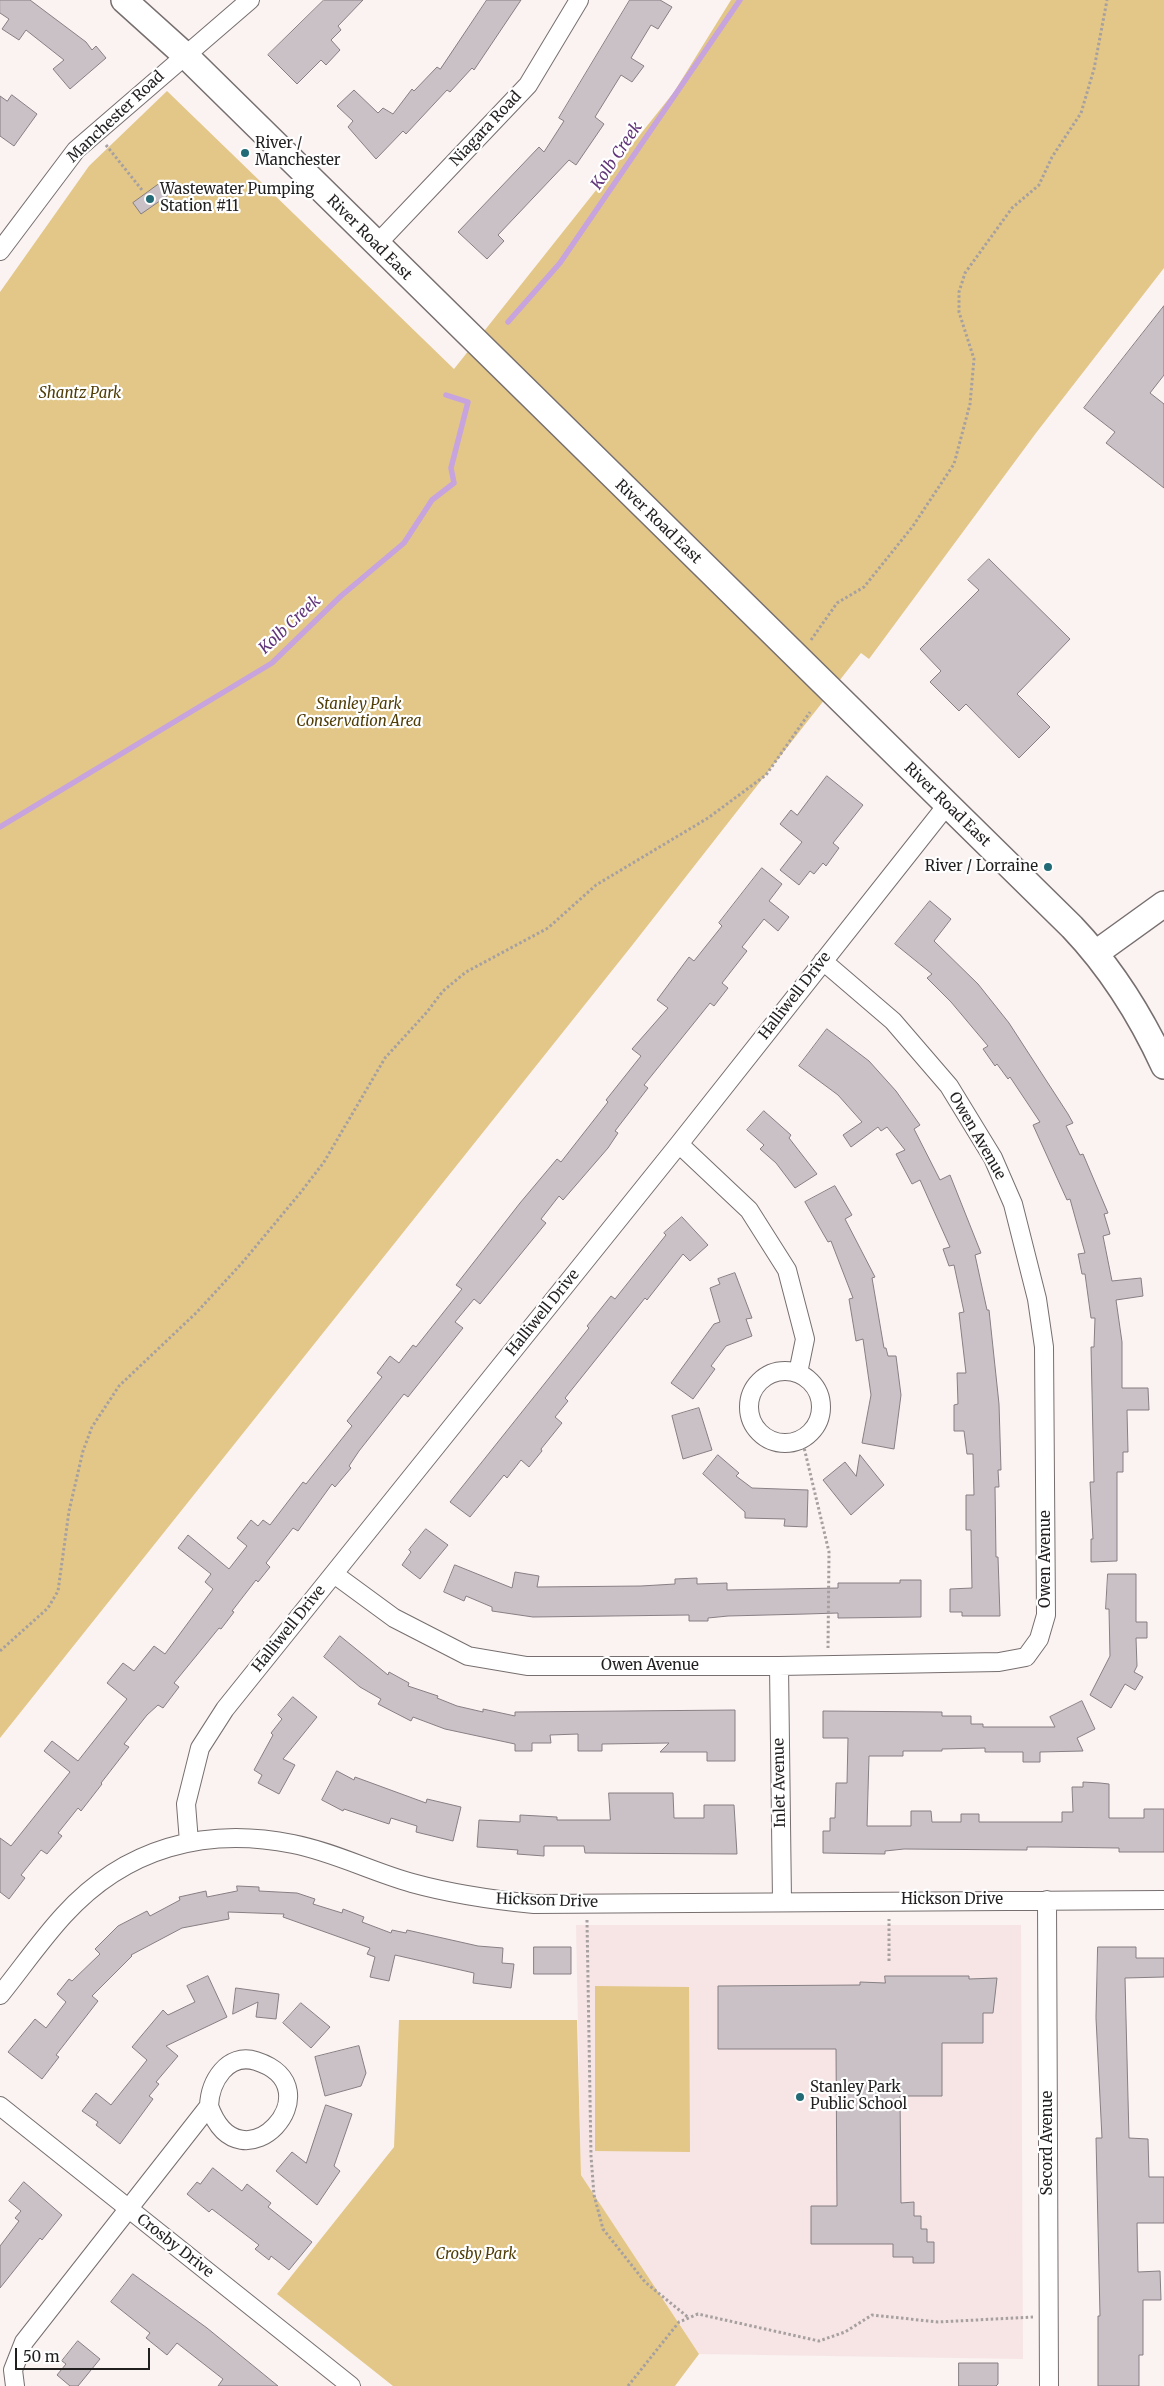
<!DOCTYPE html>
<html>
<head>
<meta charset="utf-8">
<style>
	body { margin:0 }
	#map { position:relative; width:1164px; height:2386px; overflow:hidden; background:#fbf2f2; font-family:Merriweather,serif }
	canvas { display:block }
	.scale { position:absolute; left:15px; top:2348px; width:135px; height:22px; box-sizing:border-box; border:2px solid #221f1f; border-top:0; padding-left:6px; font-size:15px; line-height:18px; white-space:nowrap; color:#221f1f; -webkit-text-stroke:4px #fff; paint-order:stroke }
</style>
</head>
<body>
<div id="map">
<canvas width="1164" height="2386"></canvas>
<div class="scale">50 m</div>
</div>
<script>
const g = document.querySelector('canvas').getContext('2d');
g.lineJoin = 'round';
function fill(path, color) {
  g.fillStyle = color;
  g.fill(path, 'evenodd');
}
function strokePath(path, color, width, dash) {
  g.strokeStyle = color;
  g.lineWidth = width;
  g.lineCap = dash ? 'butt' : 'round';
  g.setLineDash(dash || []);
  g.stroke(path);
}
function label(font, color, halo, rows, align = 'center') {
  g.font = font + ' Merriweather,serif';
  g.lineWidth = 4.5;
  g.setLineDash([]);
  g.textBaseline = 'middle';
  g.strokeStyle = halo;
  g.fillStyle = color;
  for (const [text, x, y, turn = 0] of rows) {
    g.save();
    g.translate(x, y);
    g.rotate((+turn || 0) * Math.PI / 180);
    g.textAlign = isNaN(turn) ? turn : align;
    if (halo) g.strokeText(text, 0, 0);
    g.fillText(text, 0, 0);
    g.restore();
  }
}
fill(new Path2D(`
	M576 1925H1021L1023 2359 699 2354 581 2175Z`), '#f7e5e5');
fill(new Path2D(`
	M731 0H1164V268L1036 433 869 659 861 653 630 948 0 1738V292L89 166 167 91 454 369 674 92Z
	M595 1986 689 1987 690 2152 595 2151Z
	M399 2020H577L581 2175 699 2354 675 2386H393L277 2294 394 2147Z`), '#e3c788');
strokePath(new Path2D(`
	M508 322 560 263 740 0
	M0 827 272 663 341 596 404 543 432 500 454 483 451 468 468 402 446 395`), '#c7a4dd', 5.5);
const building = new Path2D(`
	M0 0H30L86 42 92 50 96 46 106 58 70 89 53 69 64 60 26 30 19 40 2 29 9 19 0 13Z
	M324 0H363L338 26 341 30 331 40 340 50 326 65 321 60 297 84 268 55Z
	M487 0H521L474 70 472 68 450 92 447 90 406 134 403 131 376 159 348 127 353 121 337 106 354 90 378 113 383 108 393 114 412 89 414 91 437 67 440 69Z
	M630 0H660L672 7 658 29 651 25 631 58 644 66 632 82 621 75 595 117 604 124 576 165 569 160 498 235 504 241 487 259 458 232 539 147 544 152 564 121 559 118Z
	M12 95 37 114 14 146 0 136V96L7 101Z
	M159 184 167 196 141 214 133 203Z
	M1164 306V375L1150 393 1164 404V488L1106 443 1115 432 1084 408Z
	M989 559 1070 639 1017 694 1050 727 1019 758 966 704 959 711 930 682 941 671 920 649 979 590 968 580Z
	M827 776 863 805 833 843 839 848 826 866 823 863 814 874 810 871 799 885 780 870 802 842 780 824 791 810 797 815Z
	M762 868 782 884 769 901 789 917 778 931 764 919 742 947 747 951 722 983 728 988 714 1006 710 1003 644 1085 648 1088 615 1131 618 1133 608 1148 563 1200 559 1196 541 1219 546 1223 480 1304 474 1299 455 1322 463 1328 408 1397 404 1394 359 1451 349 1466 351 1468 335 1487 332 1484 298 1531 293 1528 266 1563 270 1567 258 1582 256 1580 232 1611 234 1612 221 1629 219 1628 174 1683 179 1687 163 1708 158 1705 147 1715 124 1744 129 1747 101 1783 102 1784 81 1811 78 1808 58 1833 62 1836 47 1854 41 1850 21 1875 25 1878 9 1899 0 1892V1838L11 1846 70 1772 44 1751 52 1741 78 1761 127 1699 107 1683 123 1663 134 1671 154 1646 165 1654 213 1589 205 1582 211 1574 178 1548 188 1535 229 1569 247 1546 237 1538 251 1520 258 1526 263 1520 270 1525 303 1482 306 1484 352 1426 347 1421 382 1377 377 1373 390 1356 399 1363 413 1345 416 1347 462 1289 456 1285 520 1203 557 1159 561 1162 608 1102 606 1100 641 1056 632 1049 668 1008 657 1000 689 957 694 961 722 926 719 923Z
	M930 901 951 919 934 941 978 984 1009 1023 1068 1114 1073 1123 1066 1126 1080 1155 1083 1154 1108 1213 1104 1214 1110 1234 1103 1236 1112 1281 1141 1278 1143 1296 1116 1300 1122 1342V1388H1148L1149 1410H1127L1128 1452H1123V1472H1117V1561L1091 1562V1539H1093L1090 1482H1094L1091 1347H1094L1095 1318H1091L1085 1274H1082L1078 1254 1085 1253 1070 1199 1067 1200 1033 1125 1040 1122 1010 1077 1008 1079 997 1064 995 1066 983 1049 988 1046 951 1002 927 978 932 974 895 944Z
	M827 1029 869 1061 896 1091 920 1125 914 1129 940 1180 950 1175 981 1253 975 1255 987 1310H989L999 1404 1001 1470H998L999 1487H995L996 1557H998L1000 1616H962V1612H950V1589L972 1588 971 1530H966V1495H974L973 1454H967L964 1431H954V1405L958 1404 957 1373H966L959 1313 964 1312 954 1265 949 1266 943 1249 950 1247 920 1180 912 1184 896 1154 905 1150 887 1127 881 1131 878 1127 851 1147 843 1135 862 1122 838 1095 799 1066Z
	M764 1111 791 1135 789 1138 817 1174 795 1188 776 1163 760 1149 764 1145 747 1130Z
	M835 1186 852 1215 845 1219 875 1277 872 1278 884 1348H886L888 1356H896L901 1395 894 1449 862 1443 871 1395 863 1339 856 1341 849 1299 853 1298 831 1241 828 1242 805 1202Z
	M682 1217 708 1245 690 1261 683 1254 647 1300 645 1298 565 1398 568 1401 555 1417 562 1423 541 1449 542 1451 529 1467 521 1460 507 1478 504 1475 470 1517 450 1502 589 1328 587 1326 611 1296 615 1299 666 1235 664 1233Z
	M735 1273 752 1318 746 1319 752 1336 726 1346 711 1366 715 1369 693 1399 671 1383 714 1324 720 1322 710 1288 720 1284 718 1279Z
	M699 1408 712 1450 683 1459 672 1416Z
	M718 1455 739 1473 736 1476 752 1488 808 1490 807 1527 784 1526 785 1519 745 1518V1512L703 1474Z
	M860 1455 884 1485 851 1515 823 1480 845 1462 856 1476Z
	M426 1529 448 1545 420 1579 402 1565 411 1552 409 1550Z
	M455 1565 512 1588 515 1572 539 1576 537 1587 641 1586 675 1584V1579L697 1578V1584L727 1583V1590L838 1588V1583H900V1580H921V1617L838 1618V1613L806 1614 728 1616 708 1618V1621H689V1615L533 1617 492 1611V1607L466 1596 464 1601 444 1592Z
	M1108 1574H1136V1622H1147V1638H1136L1137 1666 1134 1672 1143 1677 1135 1690 1125 1684 1111 1708 1090 1695 1110 1656 1109 1609H1106Z
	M340 1636 388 1675 389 1672 409 1683 408 1686 438 1696 437 1698 457 1706 483 1712V1709L515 1716V1712L735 1710V1761H707V1752H660L669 1743 602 1744V1751H578V1734L550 1735 551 1743H532V1751H515V1744L445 1729 413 1717 411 1721 378 1704 381 1699 360 1687 324 1657Z
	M293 1697 317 1717 283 1759 295 1765 279 1794 258 1783 262 1775 254 1770 273 1735 271 1733 282 1719 278 1715Z
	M1082 1701 1095 1729 1077 1738 1083 1751 1040 1752V1762H1023V1752H985V1748L942 1749V1751H903V1756H869L867 1826H911V1811H931L932 1822H961V1814H979V1822H1062V1812H1073L1072 1787H1083V1782L1100 1783 1109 1784V1818H1144V1809H1164V1852H1119V1848L1045 1847H1027V1850L904 1849 885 1851V1854L823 1853V1831H830V1818H835L836 1783H847L848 1738H823V1711L942 1712V1716H971V1724H983V1727H1055L1050 1717Z
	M337 1771 354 1780 355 1777 426 1803 427 1799 461 1807 453 1841 416 1832 417 1826 391 1818 389 1824 344 1809 343 1811 322 1800Z
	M609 1793H673L674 1818H704V1805H734L737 1854 585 1853 584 1846H544V1856L517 1854 518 1850 477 1847 479 1820 520 1822V1815L557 1817V1820H610Z
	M237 1886 259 1887V1891L297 1893 315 1899 313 1904 342 1913 343 1909 364 1917 362 1922 391 1933 392 1930 406 1933 407 1930 478 1946 503 1948 502 1963 514 1964 511 1988 473 1983 474 1973 395 1955 389 1981 370 1977 375 1957 367 1954 370 1948 283 1917 284 1914 228 1912 229 1919 182 1928 131 1955 132 1956 92 1996 98 2001 56 2055 59 2057 42 2079 8 2052 35 2019 46 2028 66 2002 57 1994 69 1979 72 1981 100 1954 95 1949 118 1926 147 1911 150 1916 180 1900 179 1897 206 1891 207 1897 237 1891Z
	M534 1947H571V1974H534Z
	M1098 1947H1136V1958H1164V1977L1125 1978 1129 2138 1148 2139 1149 2177H1164V2223H1137L1138 2272 1160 2271 1161 2300H1143V2355H1139V2386H1098V2316H1100L1096 2138H1102L1096 2018Z
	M208 1976 227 2017 166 2046 178 2056 156 2082 159 2084 149 2096 153 2099 120 2144 96 2125 98 2122 82 2111 96 2093 111 2105 147 2060 132 2047 163 2010 168 2015 195 2002 187 1986Z
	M885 1976H969V1979L997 1978 993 2013H983V2043H942V2096H900L901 2203 914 2202V2216H921V2229H927V2242H934V2263H913V2257H893V2244H811V2206H837L836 2049H718V1986L860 1985V1982L885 1983Z
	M236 1988 279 1994 276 2019 256 2017 258 2002 233 2014Z
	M301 2003 330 2027 311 2048 283 2023Z
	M359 2046 366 2073 361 2086 325 2096 315 2057Z
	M326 2105 352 2114 334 2166 340 2171 317 2205 276 2171 292 2152 306 2163Z
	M213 2168 242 2191 247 2184 271 2203 268 2207 312 2242 289 2270 271 2256 269 2260 255 2249 259 2245 212 2209 209 2212 187 2194 197 2182 200 2184Z
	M24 2182 62 2215 42 2240 40 2238 0 2288V2246L19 2221 15 2218 21 2211 9 2201Z
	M133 2274 207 2328 278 2386H218L223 2379 177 2343 167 2355 146 2338 150 2333 111 2302Z
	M78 2341 100 2359 78 2386H70L57 2375 66 2364 62 2361Z
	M959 2363H998V2384L996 2386H959Z`);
fill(building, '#c9c1c5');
strokePath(building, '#867f83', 1);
const street = new Path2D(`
	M376 245 528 85 579 0
	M0 251 76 150 250 0
	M679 1144 749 1210 787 1270 805 1339 798 1373
	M749 1407a36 36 0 1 1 72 0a36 36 0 1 1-72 0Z
	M334 1574 394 1618 468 1656 527 1666H779L999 1662 1026 1657 1039 1639 1046 1615 1044 1347 1037 1299 1013 1204 993 1158 949 1086 893 1021 823 961
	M779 1666 782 1901
	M189 1842 186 1804 200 1748 225 1709 679 1144 947 805
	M1047 1900 1049 2386
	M0 1995C21 1969 41 1940 64 1915 125 1848 205 1826 293 1844 334 1852 372 1872 412 1883 452 1894 493 1900 534 1904L1164 1900
	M0 2106 351 2386
	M15 2386 13 2370 24 2342 209 2106C210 2082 227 2052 256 2061 338 2087 241 2194 209 2106`);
const secondary = new Path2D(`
	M124 0 185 55 1072 927C1110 967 1141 1016 1164 1066
	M1096 953 1164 904`);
strokePath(street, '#776f6f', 20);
strokePath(secondary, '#776f6f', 28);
strokePath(new Path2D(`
	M106 145 142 190
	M811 640 837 603 864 587 913 526 954 464 970 404 974 359 959 312V292L965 273 1012 208 1039 185 1052 157 1081 113 1094 69 1107 0
	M802 1439 829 1552 828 1648
	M0 1651 48 1608 58 1591 69 1511 83 1451 92 1427 119 1386 197 1312 242 1263 301 1192 324 1162 385 1058 427 1012 443 991 466 972 548 928 596 885 708 818 766 775 810 712
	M587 1920 591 2156 594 2195 603 2229 645 2282 689 2318
	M889 1961V1919
	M628 2386 679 2322 698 2314 819 2341 845 2332 872 2315 938 2322 1033 2317`), '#a7a0a0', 3, [2.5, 2.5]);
strokePath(street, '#fff', 18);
strokePath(secondary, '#fff', 25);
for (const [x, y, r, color] of [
	[245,153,5,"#216a76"],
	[150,199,5,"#216a76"],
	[1048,867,5,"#216a76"],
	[800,2097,5,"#216a76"]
]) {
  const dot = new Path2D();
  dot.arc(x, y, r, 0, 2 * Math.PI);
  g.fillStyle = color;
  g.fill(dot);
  strokePath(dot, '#fff', 2);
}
label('15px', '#221f1f', '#fff', [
	["Manchester Road",116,117,-43],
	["Niagara Road",486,129,-47],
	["River Road East",369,238,45],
	["River Road East",658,522,44],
	["River Road East",947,805,44],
	["Halliwell Drive",795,996,-52],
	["Owen Avenue",977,1136,60],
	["Halliwell Drive",543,1313,-51],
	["Owen Avenue",1046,1559,-90],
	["Halliwell Drive",289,1629,-51],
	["Owen Avenue",650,1666],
	["Inlet Avenue",780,1783,-91],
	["Hickson Drive",952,1900],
	["Hickson Drive",547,1901,2],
	["Secord Avenue",1048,2143,-90],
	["Crosby Drive",175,2246,38]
]);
label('15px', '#221f1f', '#fff', [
	["River /",255,144],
	["Manchester",255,161],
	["Wastewater Pumping",160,190],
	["Station #11",160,207],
	["River / Lorraine",1038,867,"right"],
	["Stanley Park",810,2088],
	["Public School",810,2105]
], 'left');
label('italic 15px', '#503d07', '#fff', [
	["Shantz Park",80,394],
	["Stanley Park",359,705],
	["Conservation Area",359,722],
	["Crosby Park",476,2255]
]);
label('italic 16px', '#613579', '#fff', [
	["Kolb Creek",617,156,-56],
	["Kolb Creek",290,625,-43]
]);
</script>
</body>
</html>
